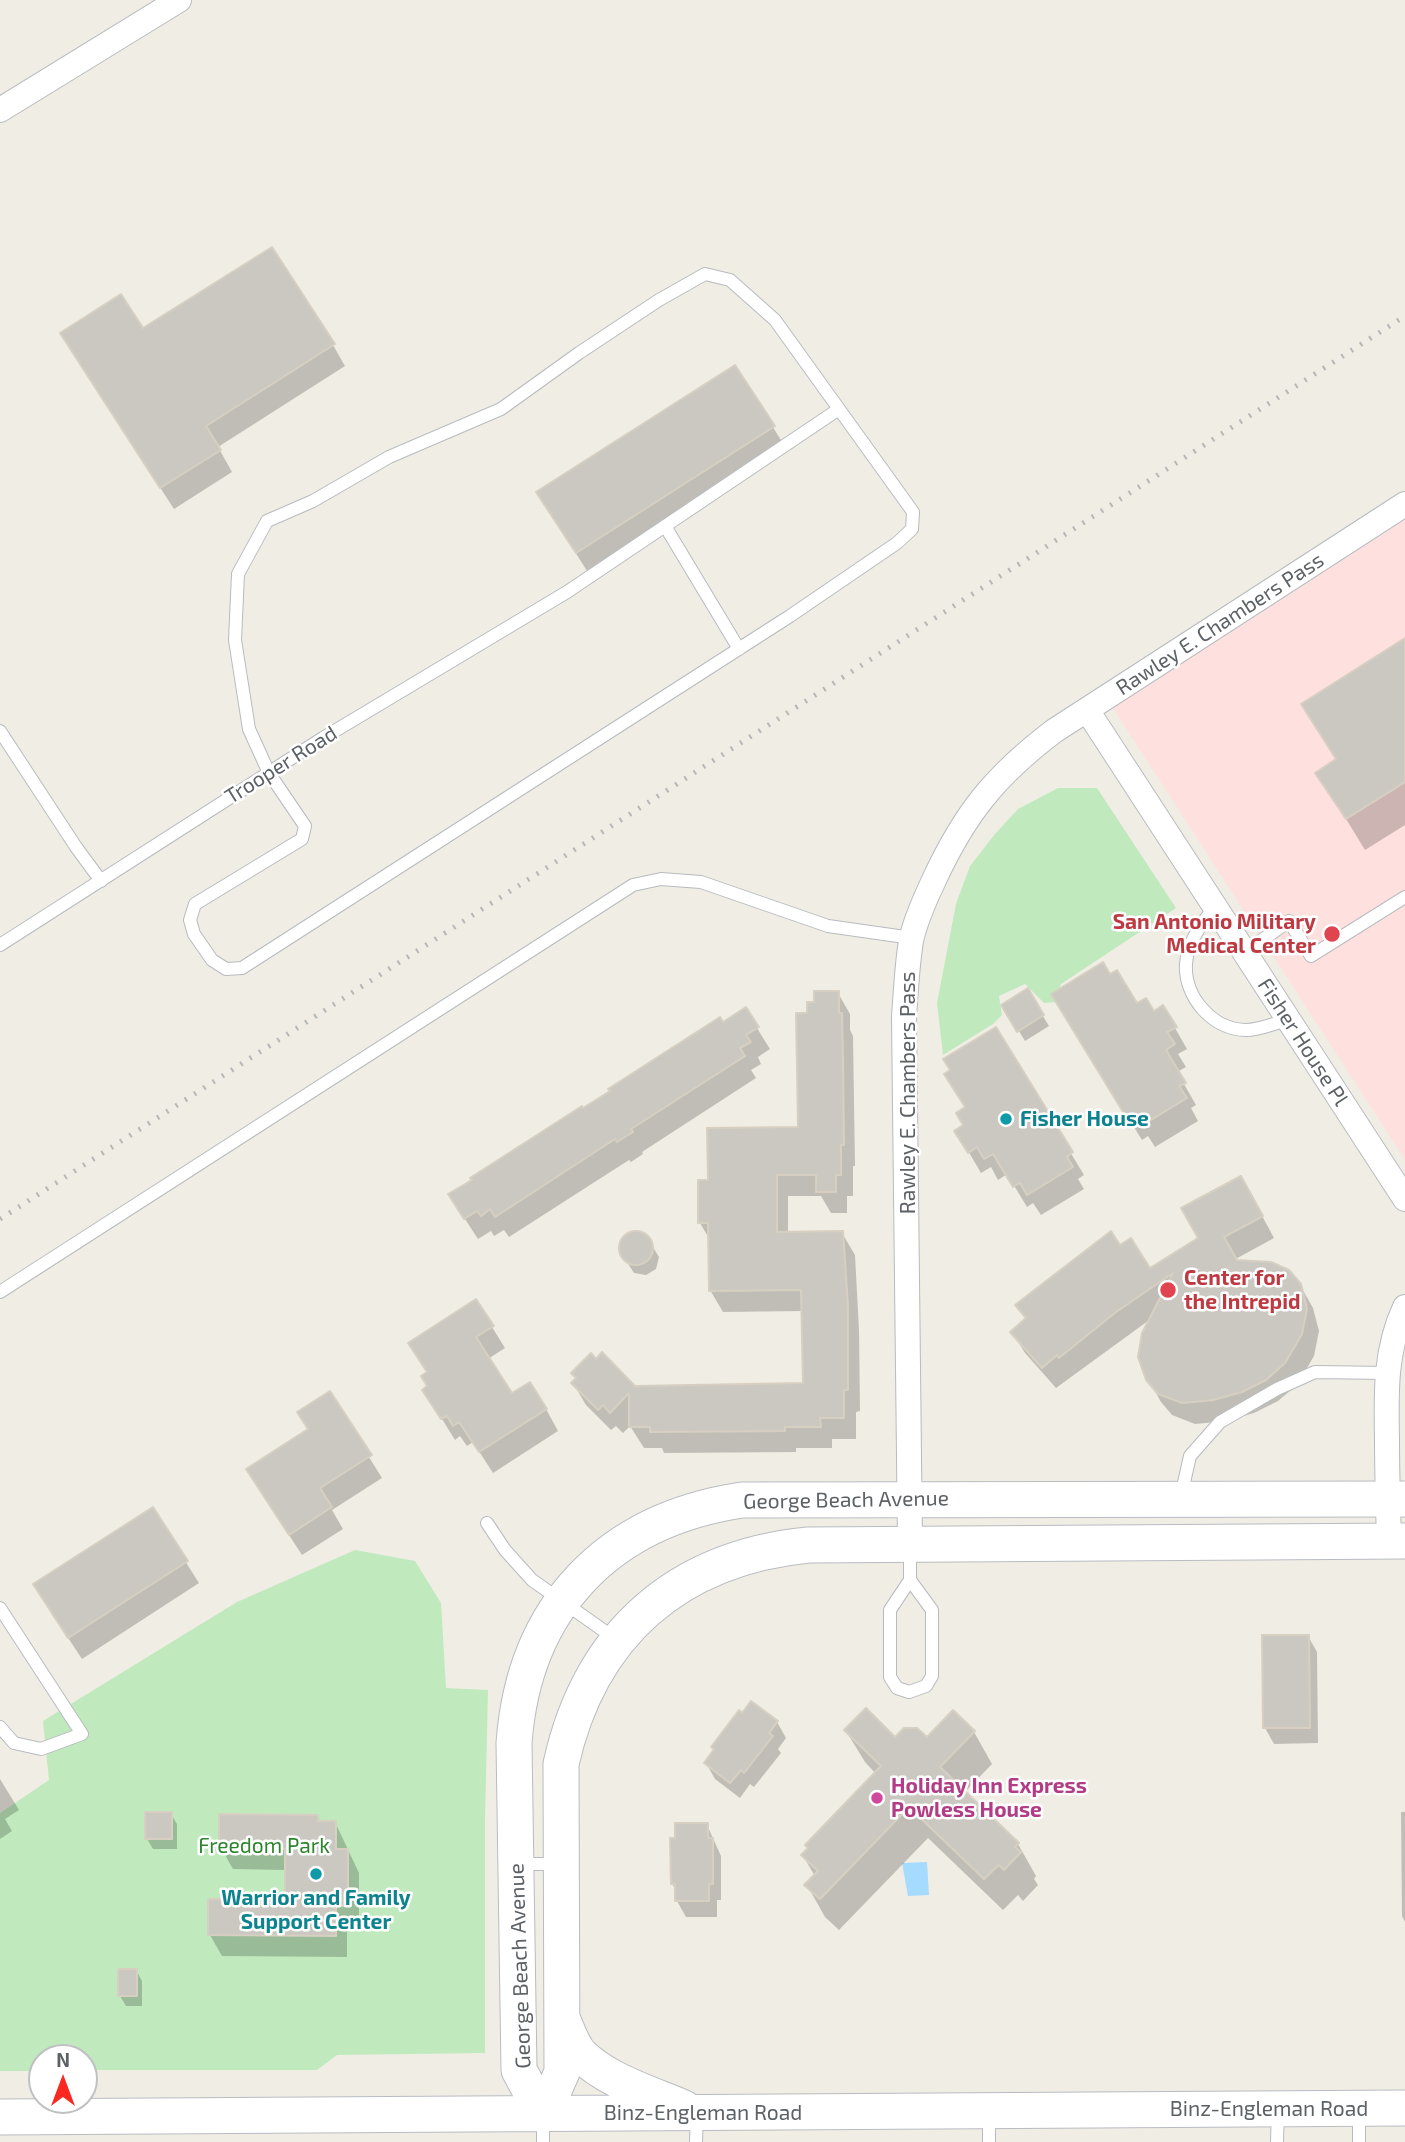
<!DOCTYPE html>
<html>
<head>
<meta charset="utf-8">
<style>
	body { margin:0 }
	#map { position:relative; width:1405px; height:2142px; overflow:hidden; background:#f0ede4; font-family:"Exo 2",sans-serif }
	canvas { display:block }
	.north { position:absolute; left:28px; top:2044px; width:70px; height:70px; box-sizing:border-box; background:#fff; border:2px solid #bec0c2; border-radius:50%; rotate:0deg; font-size:19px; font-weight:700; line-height:28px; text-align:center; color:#5c6166 }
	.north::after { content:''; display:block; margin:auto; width:24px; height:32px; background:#fa2820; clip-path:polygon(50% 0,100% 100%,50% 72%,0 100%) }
</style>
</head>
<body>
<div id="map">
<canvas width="1405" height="2142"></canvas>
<div class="north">N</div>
</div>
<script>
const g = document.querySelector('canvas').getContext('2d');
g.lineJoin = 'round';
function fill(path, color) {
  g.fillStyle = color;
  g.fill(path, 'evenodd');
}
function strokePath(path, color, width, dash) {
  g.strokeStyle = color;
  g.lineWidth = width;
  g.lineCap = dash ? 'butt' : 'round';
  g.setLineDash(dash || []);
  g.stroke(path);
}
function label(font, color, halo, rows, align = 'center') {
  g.font = font + ' "Exo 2",sans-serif';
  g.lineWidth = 5;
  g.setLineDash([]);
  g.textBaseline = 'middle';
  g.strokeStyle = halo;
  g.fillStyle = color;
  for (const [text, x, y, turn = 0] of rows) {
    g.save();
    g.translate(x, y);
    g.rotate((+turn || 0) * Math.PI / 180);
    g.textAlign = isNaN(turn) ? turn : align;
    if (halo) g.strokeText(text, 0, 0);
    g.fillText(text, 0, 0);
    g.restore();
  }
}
fill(new Path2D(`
	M1405 519V1160L1112 707Z`), '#fee1df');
fill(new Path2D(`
	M1058 788H1097L1176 908 1061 984 1056 1002 1044 1003 1025 984 999 996 1002 1015 993 1024 943 1055 937 1003 956 904 970 866 995 834 1018 809Z
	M355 1550 415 1561 441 1603 446 1688 488 1690 485 1821V2053L337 2055 317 2070H84V2058H42V2071H0V1813L49 1780 43 1721 237 1602Z`), '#c0eabe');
fill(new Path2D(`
	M927 1862 929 1895 908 1896 902 1863Z`), '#a5dbff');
fill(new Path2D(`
	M143 331 333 345 345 366 218 447 232 472 174 509 74 355Z
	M735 367 786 448 589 574 551 514Z
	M1405 640V825L1365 850 1318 773 1337 761 1303 705Z
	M1110 976 1137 1006 1153 1013 1163 1007 1187 1049 1178 1054 1186 1067 1177 1072 1196 1105 1191 1108 1198 1121 1155 1147 1148 1136 1142 1140 1065 1016Z
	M1027 990 1049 1026 1025 1041 1003 1005Z
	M838 993 850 1014V1030L853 1036 855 1166H853V1196H847V1213H831L821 1196H788V1233H842L855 1255 859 1330 860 1411 856 1412V1439H832V1448H796V1452L664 1453 662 1448H644L630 1426 623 1433 616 1426 611 1430 586 1405 573 1383 577 1380 573 1373 635 1387 805 1385 803 1311 723 1312 710 1290V1240L700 1223 710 1182 799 1129 809 1015 815 1003Z
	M745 1009 770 1049 758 1057 761 1064 751 1070 756 1078 642 1152 643 1154 631 1162 629 1160 509 1237 504 1230 494 1236 491 1231 478 1239 463 1216 583 1110Z
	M996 1029 1084 1175 1078 1179 1084 1189 1041 1215 1033 1203 1027 1207 1007 1174 998 1180 991 1167 981 1173 957 1132 966 1126 967 1108Z
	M1253 1199 1274 1238 1232 1261 1300 1285 1313 1308 1319 1331 1314 1356 1297 1385 1278 1401 1254 1413 1226 1421 1195 1424 1172 1415 1161 1402 1148 1379 1152 1318 1056 1388 1025 1353 1012 1332 1026 1320 1017 1305 1119 1247 1150 1271 1200 1239Z
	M633 1232 645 1234 659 1257 656 1269 646 1275 634 1273 620 1251 623 1239Z
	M492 1327 505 1348 488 1359 511 1395 546 1409 558 1431 493 1473 473 1442 467 1446 460 1436 455 1440 437 1411 429 1387 428 1374 423 1365Z
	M329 1393 382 1478 332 1510 343 1529 302 1555 260 1491 310 1430Z
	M152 1509 199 1583 82 1659 47 1606Z
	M1308 1636 1317 1652 1318 1743 1274 1744 1265 1728Z
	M777 1722 786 1738 778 1749 781 1753 754 1787 750 1784 740 1798 715 1779 706 1763Z
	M846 1731 895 1740H927L974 1732 992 1764 964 1793 1018 1844 1036 1876 1034 1879 1038 1885 1023 1901 1018 1895 1003 1910 928 1838 839 1930 825 1917 807 1885 815 1876 803 1856 876 1774 865 1762Z
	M0 1779 19 1810 5 1819 12 1831 0 1839Z
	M1401 1812H1405V1922L1402 1916Z
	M171 1814 177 1824V1849H153L147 1839Z
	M317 1816 321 1822H335L359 1873V1927H347V1957L222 1956 210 1935 286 1901V1870L233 1869 221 1848Z
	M707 1825 721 1856V1900H717V1917H686L677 1901V1891L672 1884Z
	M136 1970 142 1981V2006H126L120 1996Z`), '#0003');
const building = new Path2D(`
	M272 247 335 344 206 426 221 450 160 488 60 333 121 294 143 328Z
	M735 365 775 426 576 553 536 492Z
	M1405 638V782L1346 819 1315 773 1336 759 1301 704Z
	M1103 962 1110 974 1117 970 1137 1003 1146 998 1154 1011 1163 1005 1177 1027 1167 1032 1175 1044 1166 1050 1186 1083 1179 1086 1187 1098 1141 1126 1135 1116 1128 1120 1051 994Z
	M1028 988 1044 1015 1017 1032 1001 1005Z
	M814 991H839V1013H842L843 1061 844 1145H841V1175H836V1192H816V1175H777V1232L843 1231 848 1307V1390H844V1418H820L821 1427H785V1431L650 1432V1427H629V1393L610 1413 603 1405 598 1410 571 1383 576 1378 571 1373 591 1353 596 1359 602 1352 635 1386 803 1383 801 1290 709 1291 708 1223H698V1180H708L707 1128 798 1127 796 1013H807V1002H814Z
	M746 1007 759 1027 746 1035 751 1042 740 1048 745 1056 631 1129 633 1132 617 1142 615 1139 495 1217 490 1209 481 1216 477 1211 464 1219 448 1194 472 1180 470 1178 582 1106 583 1108 610 1091 608 1089 720 1017 723 1022Z
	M996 1027 1073 1152 1067 1157 1073 1167 1027 1195 1020 1183 1013 1187 993 1154 984 1159 977 1147 968 1153 954 1131 963 1125 956 1113 965 1107 944 1074 950 1070 943 1059Z
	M1241 1176 1263 1216 1224 1237 1237 1260 1271 1262 1289 1270 1301 1284 1307 1309 1302 1334 1285 1363 1266 1380 1242 1392 1213 1400 1182 1403 1158 1394 1146 1380 1138 1357 1142 1333 1173 1273 1116 1312 1059 1358 1057 1355 1042 1368 1010 1332 1026 1318 1015 1305 1111 1231 1120 1245 1131 1238 1150 1268 1198 1238 1181 1208Z
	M619 1248a17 17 0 1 1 34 0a17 17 0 1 1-34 0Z
	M476 1299 494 1326 476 1337 512 1393 530 1382 547 1409 479 1452 459 1422 453 1426 447 1416 441 1419 422 1390 427 1386 421 1376 427 1372 408 1343Z
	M330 1391 372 1455 320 1488 332 1507 289 1535 246 1469 308 1429 297 1412Z
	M153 1507 188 1561 68 1638 33 1584Z
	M1262 1635H1309L1310 1728H1263Z
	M751 1701 778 1721 769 1733 773 1736 744 1773 741 1770 730 1783 704 1763 714 1749 711 1747 739 1710 742 1713Z
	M866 1708 895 1737 904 1728H917L927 1737 953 1710 975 1731 940 1767 1019 1843 1015 1847 1021 1852 1004 1870 999 1865 984 1879 909 1807 820 1899 804 1885 818 1871 801 1855 808 1848 805 1845 881 1766 844 1730Z
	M145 1812H172V1839H145Z
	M219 1814 318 1815V1821H336V1849H348V1906H336V1936L208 1935V1899H285V1849L219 1848Z
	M675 1823H708V1838H713V1884H709V1901H675V1884H671L670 1838H675Z
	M118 1969H137V1996H118Z`);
fill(building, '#cbc8c1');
strokePath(building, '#d6cfc2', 2);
const lane = new Path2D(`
	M705 274 730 280 775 320 913 512 912 529 897 543 790 616 242 968 226 969 212 960 194 934 190 920 195 904 302 839 305 826 269 773 249 729 235 640 238 574 267 521 313 501 389 457 501 409 579 353 659 300Z
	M665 526 739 649
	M0 731 76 847 101 881
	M1215 906C1202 924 1187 942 1186 964 1184 997 1213 1030 1246 1030 1259 1030 1275 1023 1288 1020
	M0 945 323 738 567 592 839 409
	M1245 952 1289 921 1311 956 1405 897
	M0 1292 633 885 661 879 701 882 828 926 912 938
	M1181 1496 1190 1456 1220 1422 1277 1389 1315 1372 1387 1373
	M487 1523 505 1550 532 1580 617 1640
	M910 1580 932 1610V1676L926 1686 909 1692 897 1688 890 1677V1610L910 1580V1545
	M0 1608 82 1734 41 1749 14 1743 0 1727
	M519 1864H561
	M1359 2109V2142
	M989 2111V2142
	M543 2118V2142
	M696 2142 697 2113
	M1277 2142 1278 2109`);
const street = new Path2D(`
	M0 110 179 0
	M1087 710 1405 1199
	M1389 1541C1388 1507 1387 1473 1387 1439 1386 1392 1385 1350 1405 1307
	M910 1544 904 1016C906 991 907 965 911 941 915 921 925 899 934 880 965 813 995 776 1054 731L1405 504`);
const secondary = new Path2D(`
	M562 2018C567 2029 572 2045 580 2054 607 2081 649 2093 684 2108
	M543 2115 519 2070 514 1743C524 1607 608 1520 742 1500L1405 1499
	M543 2115 562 2072 561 1764C590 1634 677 1558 808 1545L1405 1541
	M0 2117 1405 2108`);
strokePath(lane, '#b7bbbf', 14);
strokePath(street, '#b7bbbf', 26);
strokePath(secondary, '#b8bcc2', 37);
strokePath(lane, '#fff', 12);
strokePath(street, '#fff', 24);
strokePath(secondary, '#fff', 35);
strokePath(new Path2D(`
	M0 1219 1405 316`), '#b6b7b7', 5, [2, 9]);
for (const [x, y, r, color] of [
	[1332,934,9,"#e0444e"],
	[1006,1119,7,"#0f9aa8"],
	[1168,1290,9,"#e0444e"],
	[877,1798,7,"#d1479c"],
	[316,1874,7,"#0f9aa8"]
]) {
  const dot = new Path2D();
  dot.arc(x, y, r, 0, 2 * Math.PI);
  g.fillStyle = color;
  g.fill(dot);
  strokePath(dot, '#fff', 2.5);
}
label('21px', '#5c6166', '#fff', [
	["Rawley E. Chambers Pass",1220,624,-33],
	["Trooper Road",281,765,-32],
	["Fisher House Pl",1303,1042,57],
	["Rawley E. Chambers Pass",908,1093,-90],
	["George Beach Avenue",846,1500,-1],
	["George Beach Avenue",520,1966,-92],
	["Binz-Engleman Road",1269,2109],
	["Binz-Engleman Road",703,2113]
]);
label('bold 21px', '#be3a42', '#fff', [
	["San Antonio Military",1316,922],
	["Medical Center",1316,946],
	["Center for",1184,1278,"left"],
	["the Intrepid",1184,1302,"left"]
], 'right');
label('bold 21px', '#0d838f', '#fff', [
	["Fisher House",1020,1119],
	["Warrior and Family",316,1898,"center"],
	["Support Center",316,1922,"center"]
], 'left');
label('bold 21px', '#b23c85', '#fff', [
	["Holiday Inn Express",891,1786],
	["Powless House",891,1810]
], 'left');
label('21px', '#2c852d', '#fff', [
	["Freedom Park",264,1846]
]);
</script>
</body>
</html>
